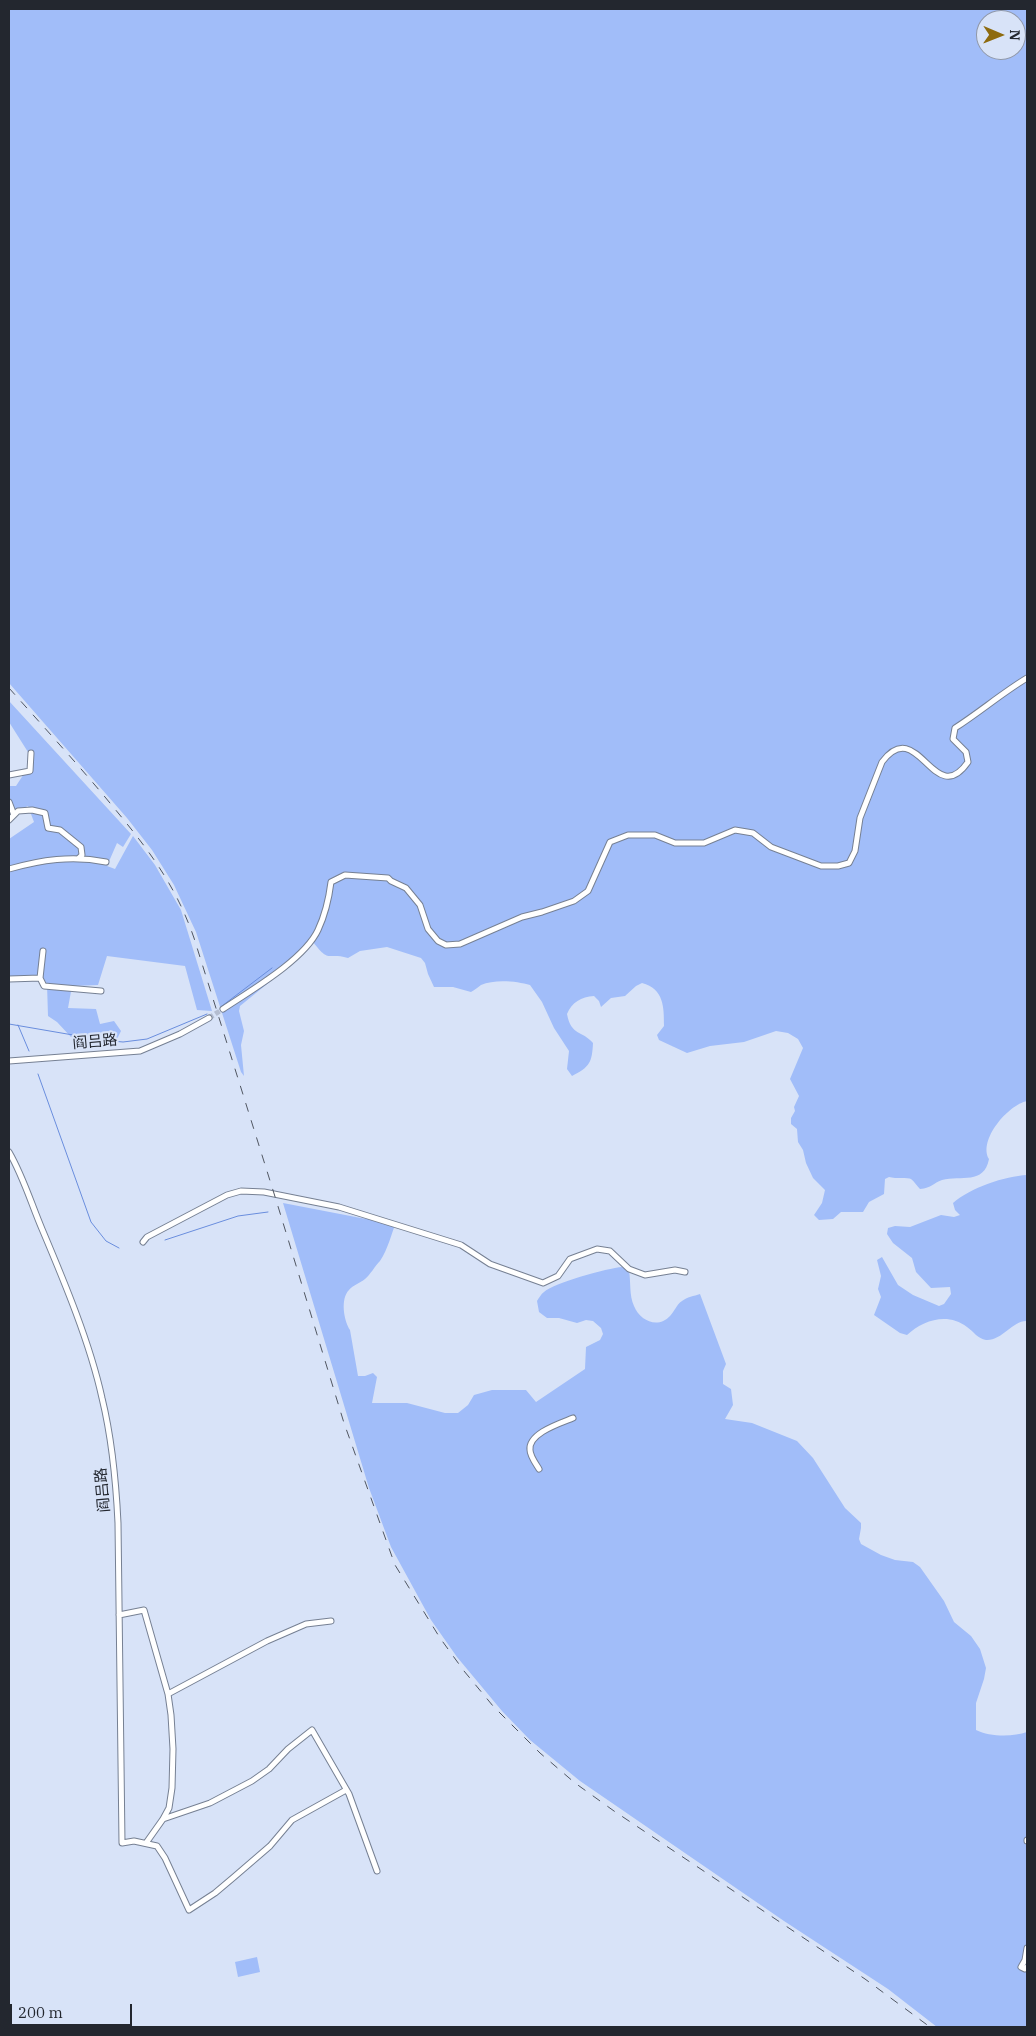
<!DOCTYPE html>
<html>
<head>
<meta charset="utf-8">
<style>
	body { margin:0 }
	#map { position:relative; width:1036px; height:2036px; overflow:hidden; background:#d8e3f8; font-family:"IBM Plex Serif",serif }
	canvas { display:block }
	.frame { position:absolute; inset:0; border:10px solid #23272f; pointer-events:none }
	.north { position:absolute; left:976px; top:10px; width:50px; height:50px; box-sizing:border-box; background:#d8e3f8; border:1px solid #9098a8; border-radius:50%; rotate:91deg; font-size:14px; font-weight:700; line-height:20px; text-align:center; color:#23272f }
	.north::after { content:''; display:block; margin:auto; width:18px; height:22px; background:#8e6b0f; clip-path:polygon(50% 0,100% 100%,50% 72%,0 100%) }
	.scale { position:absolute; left:10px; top:2004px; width:122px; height:22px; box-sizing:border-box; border:2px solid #23272f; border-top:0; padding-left:6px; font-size:15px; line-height:18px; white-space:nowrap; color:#23272f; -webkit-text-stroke:4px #d8e3f8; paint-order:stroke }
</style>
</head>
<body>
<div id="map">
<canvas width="1036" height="2036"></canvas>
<div class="frame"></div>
<div class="north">N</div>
<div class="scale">200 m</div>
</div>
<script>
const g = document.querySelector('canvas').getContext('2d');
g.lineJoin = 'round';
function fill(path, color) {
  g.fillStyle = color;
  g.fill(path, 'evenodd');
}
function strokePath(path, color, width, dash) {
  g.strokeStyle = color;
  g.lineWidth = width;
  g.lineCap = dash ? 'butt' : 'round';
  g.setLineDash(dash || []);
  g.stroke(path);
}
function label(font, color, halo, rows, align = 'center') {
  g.font = font + ' "IBM Plex Serif","Noto Sans SC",serif';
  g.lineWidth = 4.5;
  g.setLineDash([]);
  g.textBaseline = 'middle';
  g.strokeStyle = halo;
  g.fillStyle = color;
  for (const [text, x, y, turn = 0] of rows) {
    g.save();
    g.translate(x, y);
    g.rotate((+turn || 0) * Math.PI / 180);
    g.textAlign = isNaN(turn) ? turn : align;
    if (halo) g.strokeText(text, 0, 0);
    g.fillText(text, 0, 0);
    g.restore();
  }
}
fill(new Path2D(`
	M9 9H1027V1101C1008 1105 978 1140 989 1159 984 1185 961 1175 942 1180 933 1183 932 1188 920 1189 917 1186 914 1181 911 1179 908 1177 896 1179 889 1177L885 1179 884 1194 869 1202 863 1212H841L833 1219 819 1220 814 1215 822 1203 825 1190 813 1178 806 1163 803 1150 798 1142 797 1129 791 1124V1118L795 1111 794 1107 799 1096 790 1079 803 1048 798 1039 788 1033 776 1031 744 1042 710 1046 687 1053 659 1040 657 1035 664 1026C664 1007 664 989 642 983L636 986 625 996 611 998 601 1007 599 1001 594 996C581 997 572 1002 567 1014 571 1036 582 1030 593 1043 592 1062 590 1067 572 1076L567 1069 569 1051 554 1028 542 1002 530 985C517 981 494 979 481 985 478 987 475 990 471 992L453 987H434L428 974 425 963 421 958 387 947 360 951 348 958C327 952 330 964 313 942L283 971 240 1006 239 1011 244 1031 241 1045 244 1076 241 1072 196 932 174 885 152 850 127 818 9 683ZM986 20H1016V50H986Z
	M9 701 131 834 123 847 117 843 107 866 115 869 133 836 155 865 181 910 212 1011 197 1010 185 966 107 956 98 985 72 986 68 1008 96 1009 100 1024 114 1021 121 1031 117 1039 71 1037 57 1022 48 1016 47 984 43 978 9 979V839L34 822 28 806 9 814V786H16L33 760 9 722Z
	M1027 1175V1321C1013 1320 1002 1341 986 1340 978 1339 973 1331 967 1327 948 1312 923 1320 907 1335L900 1333 874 1315 881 1297 878 1289 881 1276 877 1260 882 1257 898 1285 913 1295 939 1306 944 1304 951 1294 950 1287 931 1288 916 1272 912 1258 893 1243 887 1234 888 1228 895 1226 910 1227 941 1215 954 1217 960 1215 955 1210 953 1203C970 1188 1005 1176 1027 1175Z
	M283 1203 366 1219 369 1214 396 1222C391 1235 388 1249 380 1261 375 1266 370 1275 365 1279 360 1283 353 1285 349 1290 340 1299 344 1321 350 1330L358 1376H365L373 1373 377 1377 372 1403H407L445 1413H458L468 1405 474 1395 492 1390H526L536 1402 585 1369 586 1347 600 1340 603 1334 601 1328 593 1321 586 1320 577 1323 559 1318H547L539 1312 537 1301C539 1298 541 1294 544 1292 553 1283 608 1268 622 1267L629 1271C631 1282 629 1295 634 1306 640 1321 658 1329 670 1316 675 1311 676 1305 682 1301 687 1297 694 1296 700 1294L726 1364 723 1371V1384L731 1389 733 1405 725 1419 752 1423 797 1441 813 1458 845 1508 861 1523V1528L859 1539 861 1544 881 1555 895 1560 913 1562 920 1567 944 1601 954 1622 971 1636 980 1649 986 1668 984 1679 976 1703V1730C990 1737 1013 1737 1027 1732V2027H937L888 1989 784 1921 580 1781 530 1740 502 1711 457 1657 431 1620 391 1547 369 1488Z
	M257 1957 260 1972 238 1977 235 1962Z`), '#a1bdf9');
strokePath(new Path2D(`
	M222 1006 272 968
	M9 1024 102 1040 123 1042 147 1039 207 1014
	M18 1025 29 1051
	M38 1074 91 1222 106 1241 119 1248
	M165 1240 238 1216 268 1212`), '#698ddd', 1);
strokePath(new Path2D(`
	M209 1018 223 1009`), '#b4bdd0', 5, [5, 2.5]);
const minor = new Path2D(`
	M9 775 30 771 31 753
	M9 802 14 815
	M9 820 18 811 32 810 45 813 48 828 60 830 81 847 82 855 79 858
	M9 869C41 860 72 855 106 862
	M43 951 40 978 44 986 101 991
	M9 979 40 978
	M223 1009C250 991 304 960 318 930 325 915 329 898 331 882L345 875 388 878 391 881 406 888 420 905 428 929 438 941 446 945 460 944 522 917 542 912 574 901 588 891 610 842 628 835H655L675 843H704L735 830 753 833 771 847 821 866H838L849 863 855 851 860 818 882 762C918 714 934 811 968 762L966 752 953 739 955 728C980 712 1002 693 1027 678
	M9 1061 140 1051 180 1034 209 1018
	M9 1152C23 1176 31 1203 42 1229 64 1281 90 1343 102 1398 112 1439 116 1481 118 1523L122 1843 134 1841 157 1846 165 1858 189 1910 215 1893 234 1877 270 1846 292 1820 346 1790
	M143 1242 147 1237 227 1195 241 1191 264 1192 339 1207 461 1245 490 1264 543 1283 558 1276 570 1259 597 1249 610 1251 629 1269 645 1275 675 1270 685 1272
	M539 1469C536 1464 530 1456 530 1450 528 1433 561 1423 573 1418
	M119 1615 144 1610 168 1694 171 1715 173 1749 172 1788 169 1808 163 1819 146 1843
	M168 1694 267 1641 306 1624 331 1621
	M163 1819 210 1803 252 1781 269 1769 288 1749 312 1730 349 1794 377 1871
	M1027 1840V1841
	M1027 1948 1025 1960 1021 1967 1025 1969 1027 1967`);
strokePath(minor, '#768093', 7);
strokePath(minor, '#fff', 5);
strokePath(new Path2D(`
	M9 688C41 724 74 760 105 797 143 843 174 880 194 938L277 1203 344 1423 395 1565 440 1638 464 1671 493 1706 540 1753 575 1783 614 1811 865 1979 930 2027`), '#505661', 1, [9, 9]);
label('15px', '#23272f', '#d8e3f8', [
	["阎吕路",95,1042,-5],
	["阎吕路",103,1490,-95]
]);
</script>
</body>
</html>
